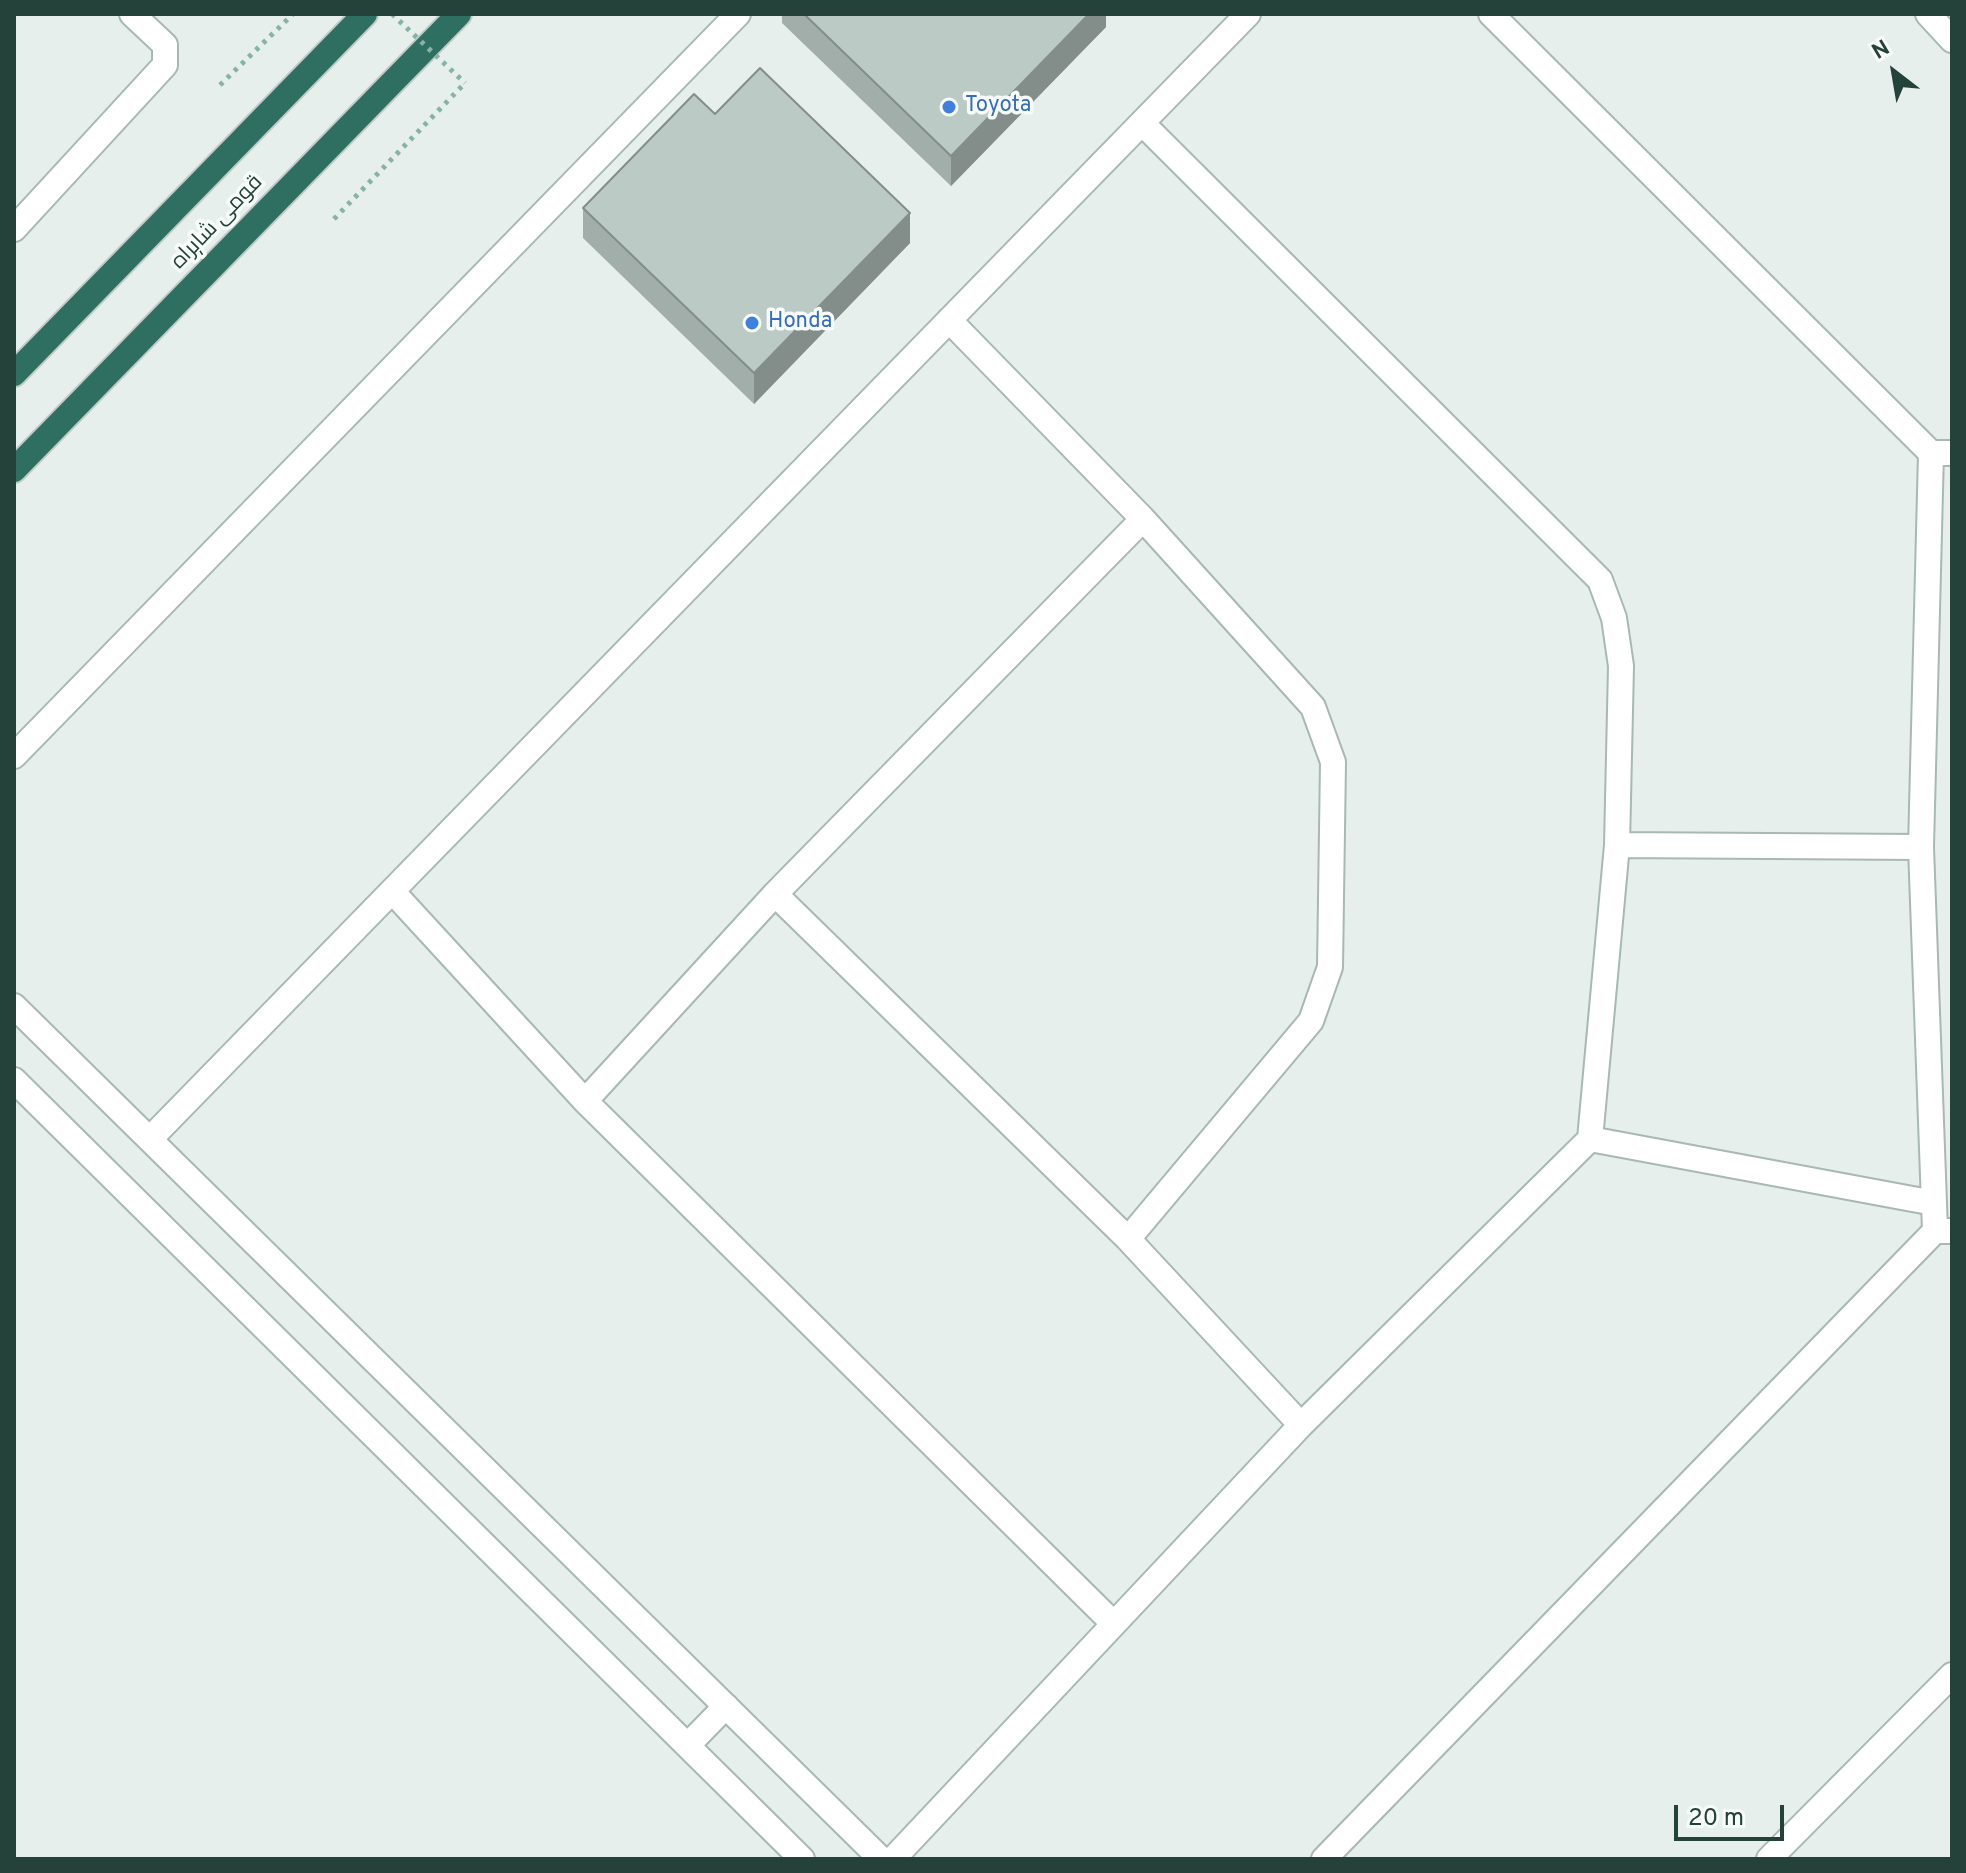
<!DOCTYPE html>
<html>
<head>
<meta charset="utf-8">
<style>
	body { margin:0 }
	#map { position:relative; width:1966px; height:1873px; overflow:hidden; background:#e6efeb; font-family:Overpass,sans-serif }
	canvas { display:block }
	.frame { position:absolute; inset:0; border:16px solid #24423a; pointer-events:none }
	.north { position:absolute; left:1854px; top:32px; width:80px; height:80px; -webkit-text-stroke:6px #f7fbf9; paint-order:stroke; rotate:329deg; font-size:22px; font-weight:700; line-height:32px; text-align:center; color:#24423a }
	.north::after { content:''; display:block; margin:auto; width:28px; height:36px; background:#24423a; clip-path:polygon(50% 0,100% 100%,50% 72%,0 100%) }
	.scale { position:absolute; left:1674px; top:1805px; width:110px; height:36px; box-sizing:border-box; border:4px solid #24423a; border-top:0; padding-left:10px; font-size:24px; line-height:28px; white-space:nowrap; color:#24423a; -webkit-text-stroke:6px #f7fbf9; paint-order:stroke }
</style>
</head>
<body>
<div id="map">
<canvas width="1966" height="1873"></canvas>
<div class="frame"></div>
<div class="north">N</div>
<div class="scale">20 m</div>
</div>
<script>
const g = document.querySelector('canvas').getContext('2d');
g.lineJoin = 'round';
function strokePath(path, color, width, dash) {
  g.strokeStyle = color;
  g.lineWidth = width;
  g.lineCap = dash ? 'butt' : 'round';
  g.setLineDash(dash || []);
  g.stroke(path);
}
function fill(path, color) {
  g.fillStyle = color;
  g.fill(path, 'evenodd');
}
function label(font, color, halo, rows, align = 'center') {
  g.font = font + ' Overpass,Cairo,sans-serif';
  g.lineWidth = 7;
  g.setLineDash([]);
  g.textBaseline = 'middle';
  g.strokeStyle = halo;
  g.fillStyle = color;
  for (const [text, x, y, turn = 0] of rows) {
    g.save();
    g.translate(x, y);
    g.rotate((+turn || 0) * Math.PI / 180);
    g.textAlign = isNaN(turn) ? turn : align;
    if (halo) g.strokeText(text, 0, 0);
    g.fillText(text, 0, 0);
    g.restore();
  }
}
const minor = new Path2D(`
	M1491 14 1931 453H1952
	M1928 14 1952 40
	M14 229 165 65V45L132 14
	M949 320 1143 519 1313 707 1333 762 1330 967 1311 1021 1128 1239
	M1931 453 1921 847 1935 1231H1952
	M14 756 738 14
	M1617 845 1921 847
	M392 891 585 1101 1113 1623
	M775 894 1128 1239 1301 1425
	M14 1006 881 1859
	M14 1080 802 1859
	M585 1101 775 894 1143 519
	M150 1139 1248 14
	M1590 1139 1934 1203
	M688 1745 726 1706
	M893 1859 1301 1425 1590 1139 1617 845 1621 666 1614 618 1600 580 1142 123
	M1324 1859 1935 1231
	M1769 1859 1952 1675`);
const highway = new Path2D(`
	M14 374 365 14
	M14 470 459 14`);
strokePath(minor, '#a8b8b2', 28);
strokePath(highway, '#c2cac8', 28);
strokePath(new Path2D(`
	M220 85 293 14
	M334 219 465 83`), '#86b3a5', 5, [4, 6]);
strokePath(minor, '#fff', 24);
strokePath(highway, '#2f6f62', 24);
strokePath(new Path2D(`
	M392 14 465 83`), '#86b3a5', 5, [4, 6]);
fill(new Path2D(`
	M782 14H1106V27L951 186 782 23Z
	M715 114 910 243 754 404 583 238V208Z`), '#a1aea9');
fill(new Path2D(`
	M1089 14H1106V27L951 186V156Z
	M910 213V243L754 404V373Z`), '#838d89');
const building = new Path2D(`
	M804 14H1089L951 156Z
	M760 68 910 213 754 373 583 208 694 94 715 114Z`);
fill(building, '#bbcac4');
strokePath(building, '#838d89', 2);
for (const [x, y, r, color] of [
	[949,107,8,"#3f7fe0"],
	[752,323,8,"#3f7fe0"]
]) {
  const dot = new Path2D();
  dot.arc(x, y, r, 0, 2 * Math.PI);
  g.fillStyle = color;
  g.fill(dot);
  strokePath(dot, '#f7fbf9', 3);
}
label('22px', '#366cbe', '#f7fbf9', [
	["Toyota",965,107],
	["Honda",768,323]
], 'left');
label('22px', '#24423a', '#f7fbf9', [
	["قومی شاہراہ",218,223,-46]
]);
</script>
</body>
</html>
